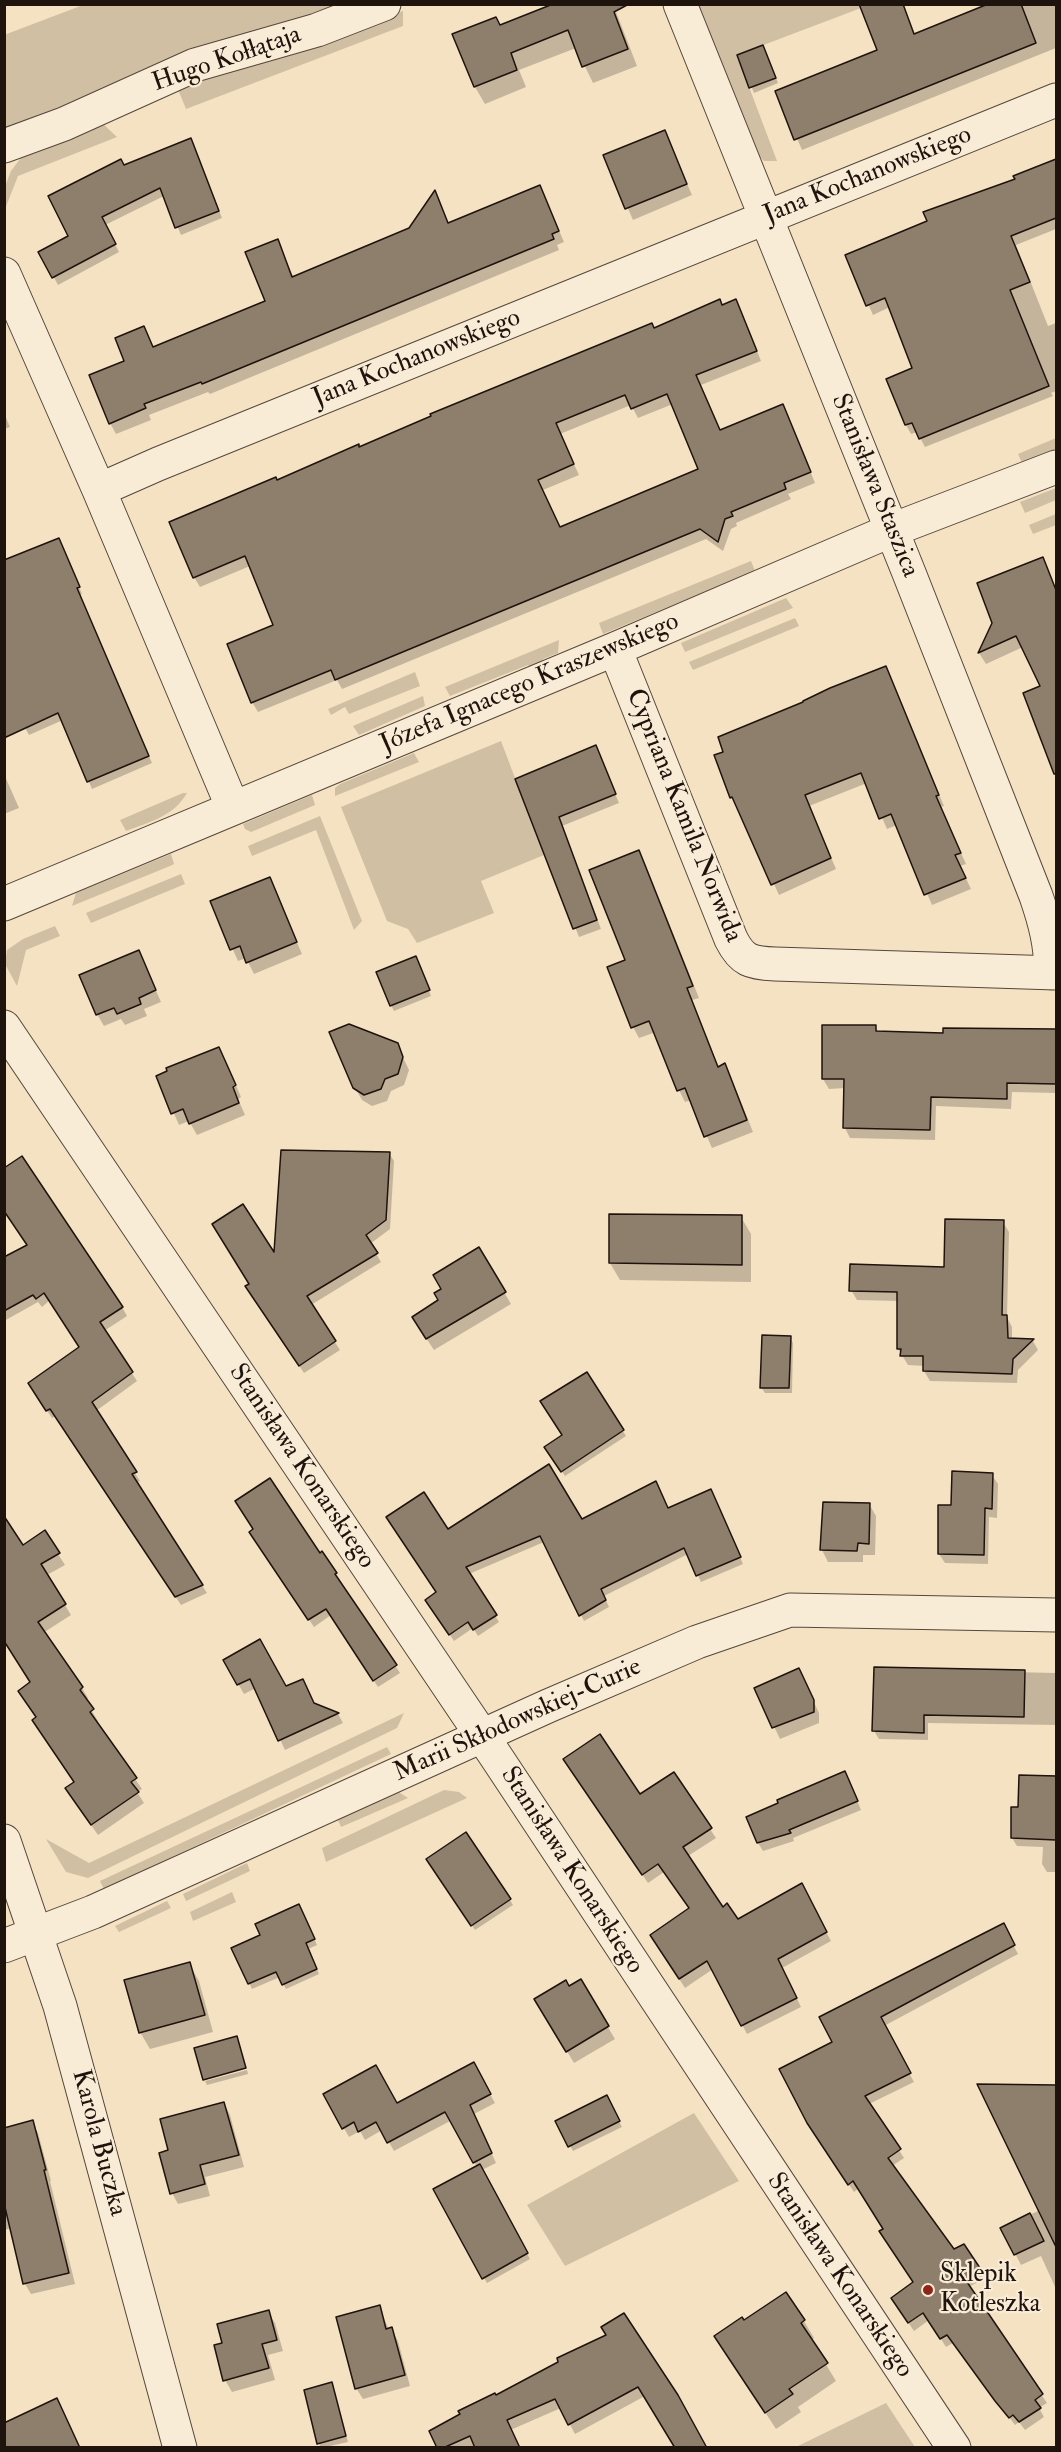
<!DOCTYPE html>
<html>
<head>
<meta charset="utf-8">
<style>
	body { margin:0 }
	#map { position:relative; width:1061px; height:2452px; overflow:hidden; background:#f5e2c2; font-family:"IM FELL Double Pica",serif }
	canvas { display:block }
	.frame { position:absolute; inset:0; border:6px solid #1f130e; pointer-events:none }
</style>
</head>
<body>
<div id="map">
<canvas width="1061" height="2452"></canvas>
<div class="frame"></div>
</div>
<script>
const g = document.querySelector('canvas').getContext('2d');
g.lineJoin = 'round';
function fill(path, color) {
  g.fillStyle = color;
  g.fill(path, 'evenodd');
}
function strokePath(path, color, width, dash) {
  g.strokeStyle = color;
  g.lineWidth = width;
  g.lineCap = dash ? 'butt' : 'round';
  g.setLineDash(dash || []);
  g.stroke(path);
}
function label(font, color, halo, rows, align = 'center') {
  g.font = font + ' "IM FELL Double Pica",serif';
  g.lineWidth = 4.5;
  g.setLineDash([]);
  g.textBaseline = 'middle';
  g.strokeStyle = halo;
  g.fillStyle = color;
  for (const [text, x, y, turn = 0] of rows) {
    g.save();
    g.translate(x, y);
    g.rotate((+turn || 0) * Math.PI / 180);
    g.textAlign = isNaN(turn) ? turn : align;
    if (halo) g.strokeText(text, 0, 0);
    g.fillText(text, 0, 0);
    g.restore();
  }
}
fill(new Path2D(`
	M83 5H371L5 136 4 35Z
	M692 5H869L737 55 777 161H764L754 151Z
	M403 11V26L186 109 177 87Z
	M101 122 117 137 18 176 5 209 4 189 11 171 30 146Z
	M1056 438V449L1022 463 1018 454Z
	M1056 488V500L1025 513 1020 502Z
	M1056 514V525L1033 534 1029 525Z
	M751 561 755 571 603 634 599 623Z
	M786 598 793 608 685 652 681 643Z
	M795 618 799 626 693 670 689 662Z
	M559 640 558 653 543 659 545 665 531 671 528 665 450 696 445 687Z
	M415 672 420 686 349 714 345 707 331 715 328 709Z
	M423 696 425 706 359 735 353 726Z
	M501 741 544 855 481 881 494 913 417 943 408 929 387 921 341 807Z
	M414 753 419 762 335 796V788L340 784Z
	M183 793H187C174 816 150 822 126 831L120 820Z
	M312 795 315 805 251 832 245 829 243 824Z
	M320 816 362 921 354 930 316 830 252 856 248 846Z
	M171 854 174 864 170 866 72 906 76 893Z
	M181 874 185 884 91 923 86 913Z
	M55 926 60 936 26 950 17 986 5 964 7 950 23 939Z
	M404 1713 397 1728 88 1878 66 1872 46 1839 89 1863Z
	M387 1747 391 1754 104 1889 100 1881Z
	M444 1790 459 1792 467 1798 326 1862 322 1848Z
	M397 1791 408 1798 341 1827 338 1820Z
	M247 1863 250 1871 186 1901 183 1894Z
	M232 1892 236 1902 193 1921 190 1912Z
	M167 1901 171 1908 119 1932 115 1926Z
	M694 2113 739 2181 565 2266 527 2205Z
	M886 2403 915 2447H796Z`), '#d1bfa3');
fill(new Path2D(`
	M613 4 637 66 593 83 576 48 519 70 526 87 485 104 475 87 454 34Z
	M903 4 915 35 992 4H1056V48L802 150 777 92 879 51Z
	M766 52 778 83 754 93 739 56Z
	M664 131 692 195 633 220 605 156Z
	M194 147 222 218 181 235 164 196 105 225 119 252 58 285 40 252 70 237 124 167Z
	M1056 160V229L1016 245 1048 326 1056 323V391L1051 393 1053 396 925 447 917 432 911 434 906 425 888 379 914 369 890 307 873 315 847 256 928 222 1017 180 1015 177Z
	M435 193 449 224 545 198 564 242 557 245 559 250 210 394 208 392 149 415 151 420 116 434 110 423 126 362 144 327 154 348 267 301 277 241 294 278 410 229Z
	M722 306 741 311 761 361 701 385 721 431 788 416 815 483 788 494 791 499 736 523 737 526 731 529 723 551 706 539 342 689 337 680 258 712 252 702 275 626 250 566 200 587 194 577 277 482 654 329ZM673 404 700 470 561 528 543 490 579 475 560 434 631 405 638 418Z
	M4 413 10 427 4 429Z
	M62 546 82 594 80 595 152 763 92 789 63 720 29 735 25 728Z
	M1042 559 1056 589V744L1042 687 1023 647 986 664 979 653 994 623Z
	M885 668 944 806 940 807 966 864 960 866 971 889 932 905 897 825 887 829 867 783 809 806 836 869 779 895 739 807 732 797Z
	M595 747 619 803 562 826 601 929 579 937 517 780Z
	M4 774 19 808 4 814Z
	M639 851 645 863 699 998 692 1000 719 1068 724 1065 731 1077 753 1132 712 1148 691 1100 685 1102 679 1090 656 1032 639 1038 633 1027Z
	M269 878 302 954 254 974 246 958 238 961 212 902Z
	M139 952 161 1002 144 1009 147 1016 125 1025 121 1019 104 1026 97 1014Z
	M418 963 431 996 394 1011 391 1005Z
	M875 1027 878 1031 945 1035V1029L1056 1031V1093L1012 1092 1011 1109 936 1106 935 1140 850 1138 845 1128V1088L829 1089 823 1079Z
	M397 1045 409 1070 404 1085 391 1091 387 1101 372 1106 362 1100 355 1088Z
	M225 1060 241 1097 238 1099 245 1115 197 1135 189 1121 179 1125 158 1077Z
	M389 1153 394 1161 390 1229 370 1244 381 1262 311 1305 340 1350 304 1373 252 1294Z
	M741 1217 751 1234V1282L620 1280 610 1263Z
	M1003 1222 1009 1232 1007 1317 1012 1327V1340L1033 1341 1038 1350 1018 1370 1017 1383 930 1381 924 1371 925 1366 908 1365 898 1349V1301L857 1300 851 1290 946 1269Z
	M479 1249 511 1304 434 1350 420 1329 440 1300 443 1289Z
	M4 1258 122 1307 127 1316 104 1331 137 1381 96 1411 140 1481 136 1483 207 1593 181 1605 56 1416 52 1418 34 1392 81 1348 50 1300 42 1307 38 1302 4 1321Z
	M790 1337 793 1343 792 1393H765L761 1387Z
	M587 1374 626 1436 565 1476 549 1452 564 1436Z
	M992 1475 998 1484 997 1518 989 1517 988 1564 945 1563 939 1554Z
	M714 1497 743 1564 701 1582 688 1554 604 1596 609 1607 584 1621 544 1542 469 1574 499 1622 478 1636 473 1628 454 1641 431 1607 438 1593 448 1531 581 1521 668 1509Z
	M869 1504 876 1516 875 1555H863V1562H828L822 1550Z
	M255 1530 319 1555 321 1553 400 1673 378 1687 331 1615 314 1627 256 1540Z
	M44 1532 65 1565 47 1575 71 1615 43 1633 82 1688 88 1698 85 1700 98 1721 96 1722 142 1789 137 1792 144 1803 98 1835 73 1799 75 1783 37 1718 32 1683 22 1547Z
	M225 1661 286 1688 314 1705 338 1714 343 1723 285 1750 256 1688 244 1694Z
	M876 1669 1056 1673V1725L928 1723V1740L879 1739 874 1731Z
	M799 1670 819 1713V1723L780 1739 756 1689Z
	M570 1769 640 1796 710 1829 716 1838 688 1856 722 1909 737 1921 806 1894 831 1941 782 1968 801 2007 747 2034 713 1969 685 1988 657 1944 691 1909 664 1872 648 1883Z
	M1046 1775H1056V1872H1047L1042 1864 1043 1847 1017 1846 1012 1838 1019 1808Z
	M849 1781 861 1810 793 1838 794 1841 763 1851 758 1843 780 1804Z
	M431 1865 510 1900 513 1905 475 1930Z
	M302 1911 317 1945 308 1949 319 1974 286 1989 280 1977 252 1989 233 1949 262 1936Z
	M1003 1925 1018 1954 884 2026 914 2082 869 2104 904 2158 892 2166 953 2251 980 2271 985 2279 968 2287 1047 2403 1039 2408 1044 2417 1025 2430 1019 2422 1015 2425 953 2343 946 2347 929 2320 914 2331 897 2306 915 2283 885 2230 858 2189 854 2192 813 2132 834 2043Z
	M189 1964 199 1981 213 2032 150 2049 140 2032Z
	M580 1981 615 2039 574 2063 536 1999Z
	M473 2064 495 2103 474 2114 496 2163 482 2170 530 2259 487 2283 435 2190 477 2167 452 2120 394 2151 382 2130 365 2140 360 2131 349 2137 325 2095 396 2105Z
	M247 2070 248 2074 207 2085 205 2081Z
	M606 2097 622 2127 573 2151 557 2122Z
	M1042 2097 1056 2127V2289L1041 2256 1021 2265 1002 2228 1040 2210Z
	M224 2103 230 2115 244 2167 205 2177 210 2196 178 2204 172 2193 170 2151Z
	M32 2122 38 2133 51 2181H50L75 2284 31 2294 25 2284 12 2228 4 2230V2130Z
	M785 2294 804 2321 814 2338 811 2340 836 2381 798 2407 801 2412 776 2429 716 2337 744 2322Z
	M379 2306 389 2330 391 2329 398 2341 410 2386 363 2399 356 2388Z
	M268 2312 275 2323 283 2351 268 2355 275 2380 232 2392 225 2380 224 2344Z
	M608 2336 645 2396 575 2434 561 2408 469 2448H438L496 2397Z
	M331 2384 348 2442 321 2448 319 2443Z`), '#0003');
const building = new Path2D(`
	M553 4H629L614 12 628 49 582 67 568 30 511 53 517 70 474 87 452 34 496 17 500 25Z
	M859 4H903L914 34 988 4H1021L1036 43 794 140 775 91 877 50Z
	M763 45 776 78 749 88 737 55Z
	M665 130 687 184 625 209 603 155Z
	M191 138 219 211 175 228 160 188 102 217 116 244 52 278 38 252 68 236 48 196 121 159 124 165Z
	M1056 159V218L1011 236 1030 282 1010 290 1049 386 919 439 912 423 905 425 886 379 912 368 885 298 866 306 845 255 927 221 923 212 1015 179 1013 176Z
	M540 185 559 231 552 234 554 239 202 384 201 382 144 404 146 408 109 424 89 375 124 361 115 338 144 326 153 347 265 301 245 252 278 239 292 277 409 228 435 190 448 223Z
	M720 299 722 305 736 299 757 351 696 375 720 430 783 404 811 472 784 483 786 489 731 512 733 516 725 519 718 542 700 529 335 680 331 670 251 703 227 644 273 625 245 556 193 578 169 522 276 477 277 480 359 444V447L431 416 430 414 652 323 654 328ZM667 394 698 469 560 527 538 480 574 464 556 423 625 395 631 409Z
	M59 538 80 587 77 588 149 756 87 782 58 713 4 738V560Z
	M1043 557 1056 590V774H1054L1023 693 1040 686 1016 636 978 653 992 623 977 583Z
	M886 666 939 795 936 796 961 853 955 855 966 878 924 895 891 814 879 819 861 773 805 795 831 858 771 885 732 797 730 798 714 755 723 752 718 737 803 702V701L830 688Z
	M596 745 616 794 559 817 597 920 573 929 515 779Z
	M639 850 693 986 687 988 718 1067 725 1063 747 1120 704 1137 685 1088 677 1091 649 1021 631 1028 607 967 625 960 589 870Z
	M270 877 297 942 246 963 240 946 230 950 210 901Z
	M139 950 156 990 139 998 141 1004 117 1014 114 1008 96 1015 79 975Z
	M416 956 430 990 390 1006 376 972Z
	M349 1024 398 1043 403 1057 398 1074 385 1079 381 1089 364 1095 353 1088 329 1032Z
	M822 1025H876V1031L943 1033V1028L1056 1029V1084L1007 1083V1099L931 1097 930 1130 843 1128 844 1079H822Z
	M219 1047 236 1085 233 1087 239 1103 189 1124 183 1109 171 1114 156 1076 167 1071 166 1068Z
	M281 1150 390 1152 386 1220 366 1235 378 1253 307 1296 336 1341 299 1366 245 1286 249 1284 212 1224 243 1204 274 1252Z
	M22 1156 123 1307 100 1322 133 1372 92 1402 137 1472 132 1474 203 1585 175 1597 50 1409 46 1411 28 1383 79 1347 44 1293 36 1299 33 1295 4 1311V1257L27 1245 4 1211V1168Z
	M609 1214 742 1215V1265L609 1263Z
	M945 1219 1004 1220 1002 1315H1007L1008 1338 1034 1339 1013 1359 1012 1374 923 1371V1356H900L901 1349H897V1292L849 1291 850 1264 944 1267Z
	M479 1247 506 1292 426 1339 412 1317 438 1300 434 1293 441 1289 433 1275Z
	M762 1335 791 1336 789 1388H760Z
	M587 1372 624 1430 561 1472 544 1447 562 1435 540 1401Z
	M549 1464 582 1519 656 1481 668 1508 711 1489 741 1557 696 1576 684 1548 601 1589 606 1600 579 1616 540 1536 466 1567 497 1615 473 1630 468 1622 449 1635 425 1600 436 1592 386 1517 424 1492 448 1529Z
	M952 1471 993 1473 992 1509 985 1508 984 1555 938 1554V1505H951Z
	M270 1478 320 1553 322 1551 337 1573 335 1574 397 1665 373 1681 326 1609 308 1620 249 1532 253 1529 235 1501Z
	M823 1502 870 1503 869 1544 858 1543 857 1551 820 1550Z
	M4 1516 23 1545 45 1530 60 1553 41 1564 66 1604 38 1622 83 1687 80 1690 94 1709 90 1712 137 1778 131 1782 139 1792 91 1825 65 1788 74 1782 32 1720 36 1717 18 1691 30 1682 4 1641Z
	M260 1639 286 1686 303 1679 314 1703 339 1713 278 1741 250 1679 237 1685 223 1660Z
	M874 1667 1025 1670 1024 1717 924 1715V1733L872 1731Z
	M799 1668 814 1700V1712L772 1728 754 1688Z
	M600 1734 640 1794 674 1772 712 1828 683 1847 723 1907 727 1903 738 1919 802 1883 827 1932 778 1959 797 1998 741 2026 707 1961 679 1979 650 1935 689 1908 658 1864 642 1875 563 1759Z
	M845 1771 858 1801 789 1830 791 1833 757 1843 746 1817 778 1803 777 1800Z
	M1019 1775 1056 1776V1840L1011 1838V1807H1018Z
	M466 1832 511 1899 471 1926 426 1859Z
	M299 1904 315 1939 306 1943 317 1969 282 1985 276 1972 248 1984 231 1948 260 1935 255 1924Z
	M1004 1923 1015 1945 881 2017 911 2073 865 2096 901 2149 888 2158 954 2249 964 2244 982 2271 965 2279 1043 2394 1035 2400 1041 2408 1019 2422 1013 2415 1009 2418 995 2401 947 2335 940 2339 923 2313 908 2323 891 2298 913 2282 879 2231 883 2229 853 2181 848 2185 807 2123 779 2069 832 2042 819 2017Z
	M190 1962 205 2015 139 2033 124 1980Z
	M581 1979 609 2026 566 2052 534 1999 566 1980 569 1986Z
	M237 2036 246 2068 203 2080 194 2048Z
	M474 2062 491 2094 470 2105 492 2153 473 2163 445 2112 387 2143 376 2122 358 2132 354 2122 342 2129 323 2094 376 2065 397 2103Z
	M977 2084 1056 2085V2247Z
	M607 2095 620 2121 568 2147 555 2121Z
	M224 2102 239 2155 200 2165 205 2184 170 2194 159 2153 168 2150 160 2119Z
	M33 2120 46 2170H44L69 2273 23 2284 4 2203V2128Z
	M480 2164 528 2253 482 2279 433 2189Z
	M1030 2213 1044 2241 1014 2255 1000 2228Z
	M786 2292 805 2320 801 2323 828 2363 789 2389 793 2394 765 2413 714 2336 742 2317 744 2320Z
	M380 2305 386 2329 392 2327 405 2375 355 2389 336 2317Z
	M269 2310 277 2340 262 2344 269 2368 223 2381 214 2345 222 2343 217 2324Z
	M624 2313 678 2395 707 2448H675L638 2387 568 2425 555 2399 507 2420 520 2448H475L470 2436 443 2448H437L429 2431 460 2414 458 2411 495 2393 496 2395 558 2362 557 2358 606 2335 601 2327Z
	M332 2382 346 2436 317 2444 304 2390Z
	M57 2398 80 2448H4V2423Z`);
fill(building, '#8e7f6c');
strokePath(building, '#1f130e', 1.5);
const minor = new Path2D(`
	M680 4 909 573 1036 896C1045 922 1051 945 1051 973
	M4 146 64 124 195 65 317 30 384 4
	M4 274 99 490
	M615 649 731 939C742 961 751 963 775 964L1056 973
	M233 808 99 490 158 464 1056 100
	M4 904 615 649 892 530 1056 467
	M4 1027 495 1755 954 2448
	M4 1841 60 2006 180 2448`);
const tertiary = new Path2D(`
	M4 1946 93 1912 548 1706 697 1642 790 1610 1056 1615`);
strokePath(minor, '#54473b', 35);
strokePath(tertiary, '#54473b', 35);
strokePath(minor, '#f8ecd7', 33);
strokePath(tertiary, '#f8ecd7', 33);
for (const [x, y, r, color] of [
	[928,2290,6,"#8f2418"]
]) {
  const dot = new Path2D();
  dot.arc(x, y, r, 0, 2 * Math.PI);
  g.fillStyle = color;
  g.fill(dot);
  strokePath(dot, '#f8ecd7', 2);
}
label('26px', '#1f130e', '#f8ecd7', [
	["Hugo Kołłątaja",227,60,-19],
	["Jana Kochanowskiego",868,176,-22],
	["Jana Kochanowskiego",417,359,-22],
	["Stanisława Staszica",874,486,68],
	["Józefa Ignacego Kraszewskiego",530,684,-23],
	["Cypriana Kamila Norwida",683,816,68],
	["Stanisława Konarskiego",301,1467,56],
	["Marii Skłodowskiej-Curie",518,1721,-24],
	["Stanisława Konarskiego",571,1871,57],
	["Karola Buczka",98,2143,75],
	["Stanisława Konarskiego",839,2276,56]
]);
label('26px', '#1f130e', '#f8ecd7', [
	["Sklepik",940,2275],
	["Kotleszka",940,2305]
], 'left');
</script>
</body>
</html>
